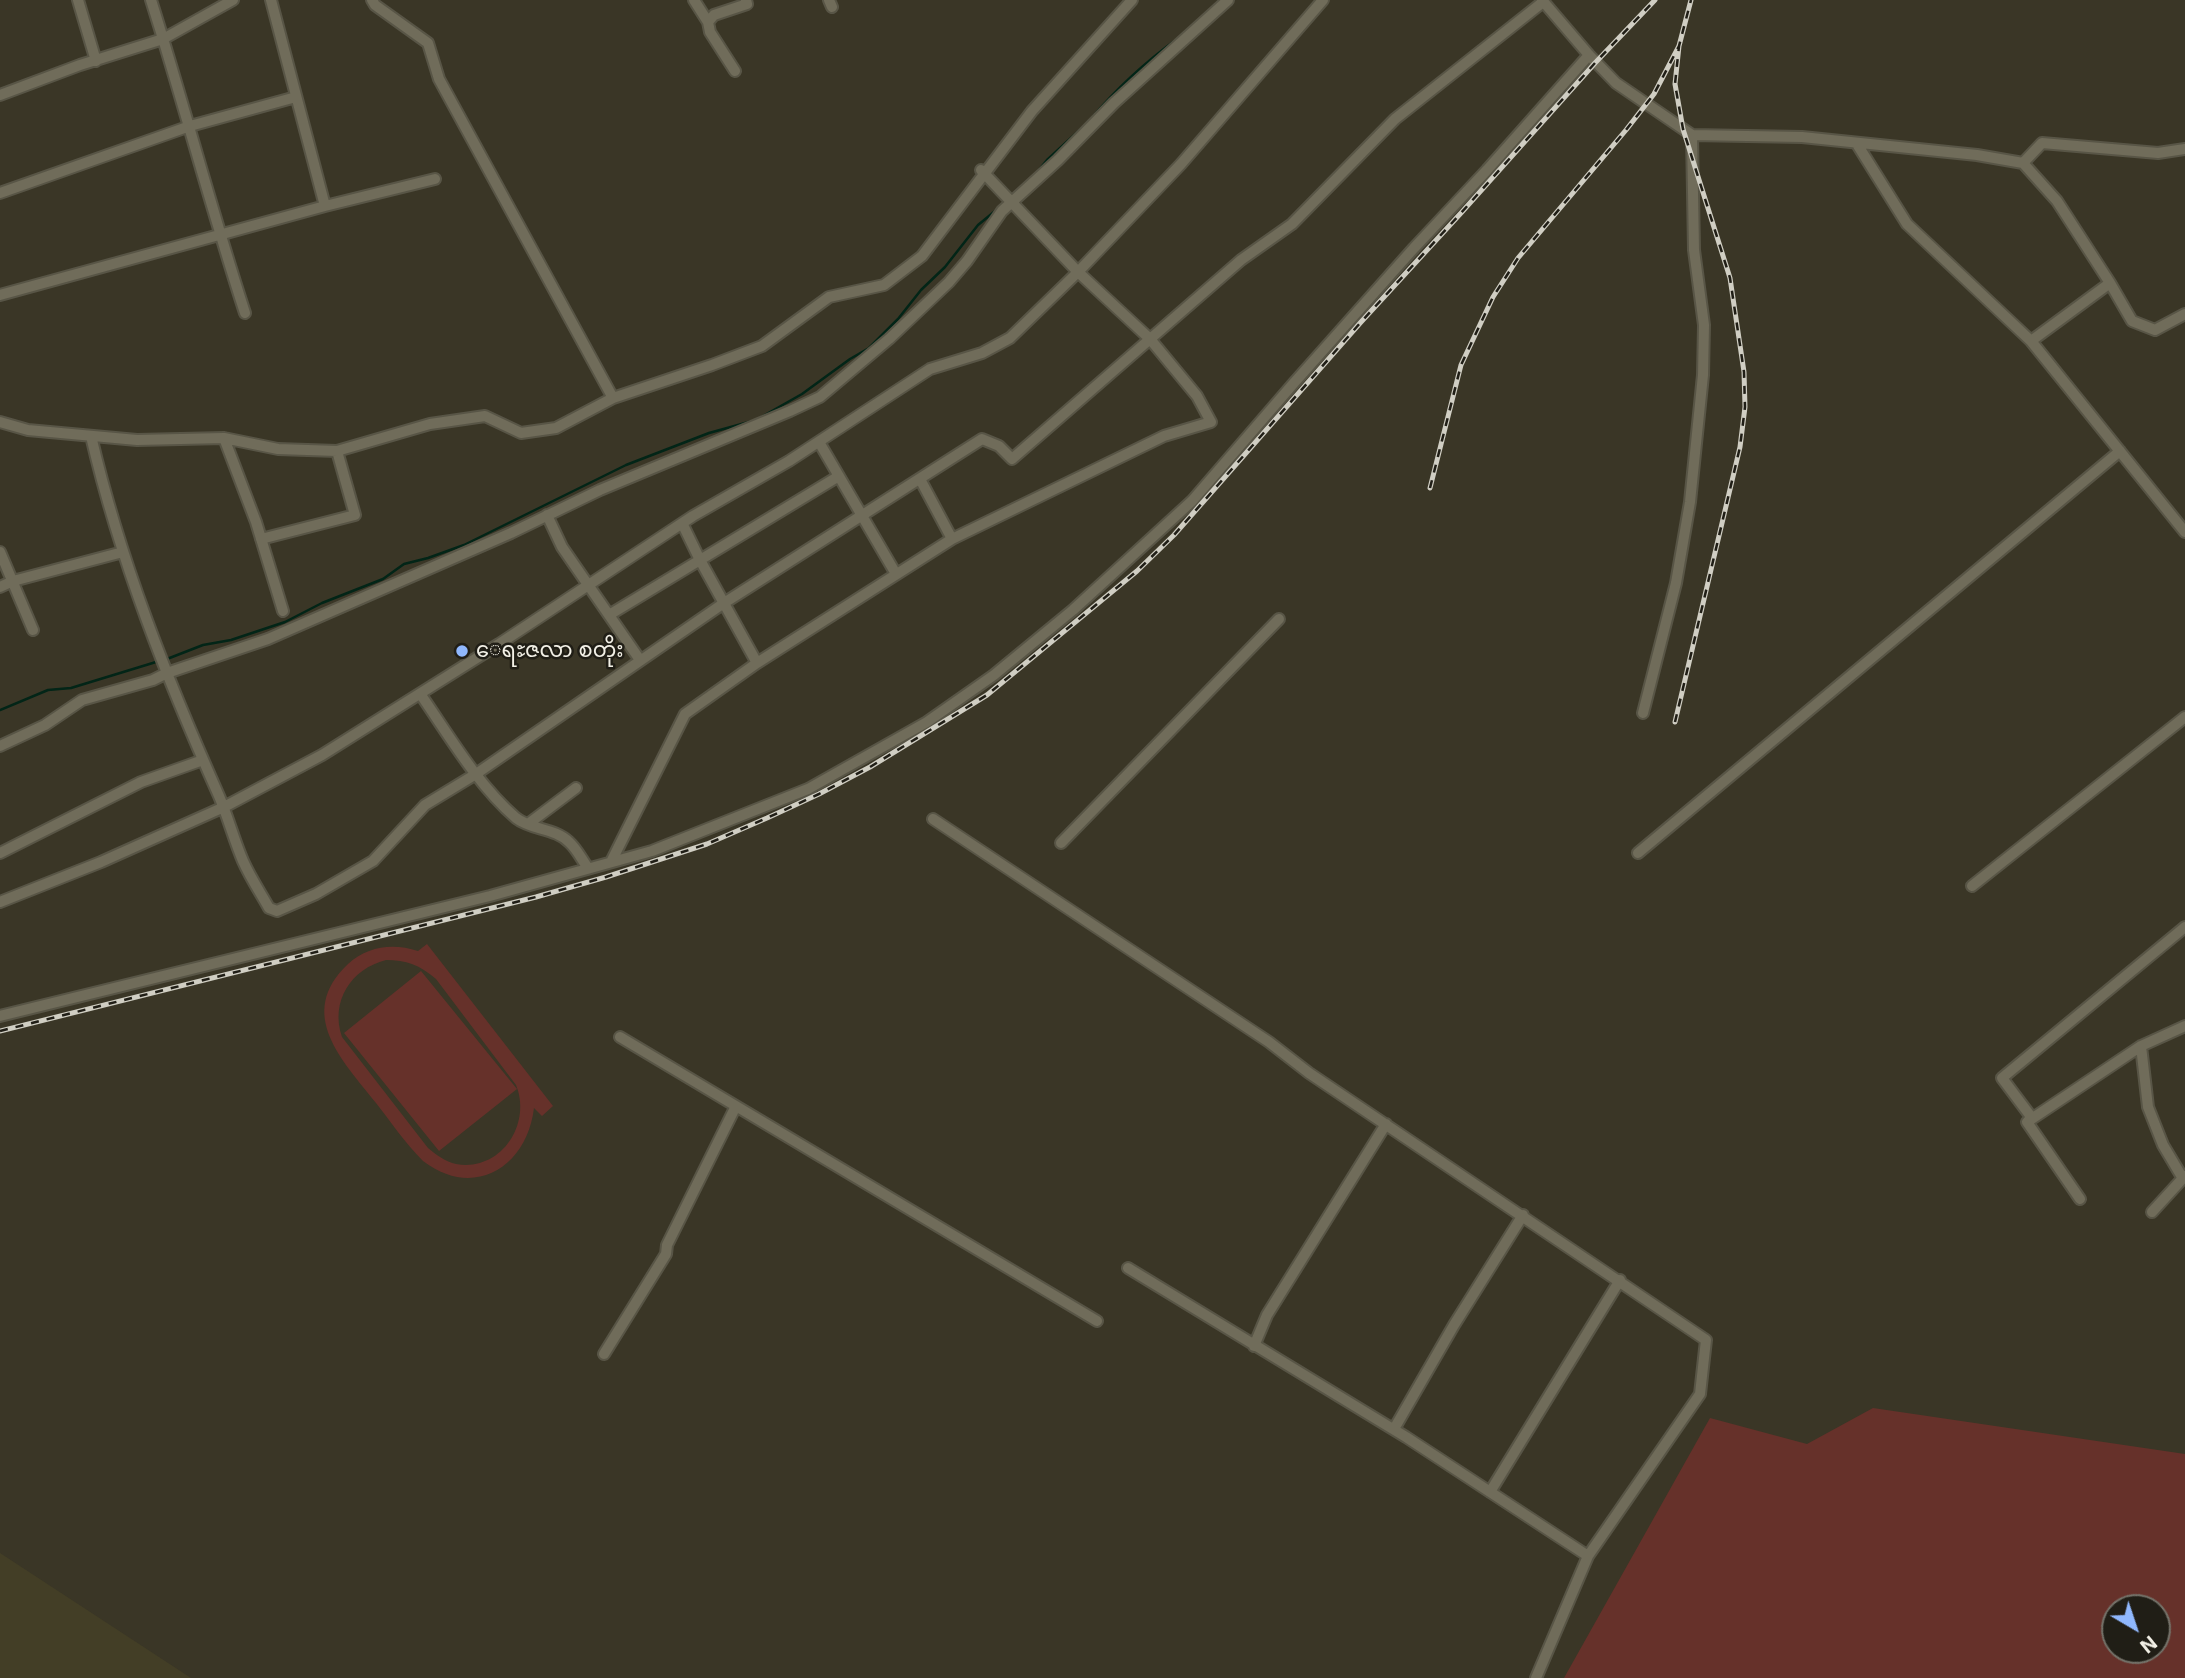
<!DOCTYPE html>
<html>
<head>
<meta charset="utf-8">
<style>
	body { margin:0 }
	#map { position:relative; width:2185px; height:1678px; overflow:hidden; background:#3a3626; font-family:Inter,sans-serif }
	canvas { display:block }
	.north { position:absolute; left:2101px; top:1594px; width:70px; height:70px; box-sizing:border-box; background:#201e16; border:2px solid #747269; border-radius:50%; rotate:141deg; font-size:19px; font-weight:700; line-height:28px; text-align:center; color:#f2f0e6 }
	.north::after { content:''; display:block; margin:auto; width:24px; height:32px; background:#90b8fd; clip-path:polygon(50% 0,100% 100%,50% 72%,0 100%) }
</style>
</head>
<body>
<div id="map">
<canvas width="2185" height="1678"></canvas>
<div class="north">N</div>
</div>
<script>
const g = document.querySelector('canvas').getContext('2d');
g.lineJoin = 'round';
function fill(path, color) {
  g.fillStyle = color;
  g.fill(path, 'evenodd');
}
function strokePath(path, color, width, dash) {
  g.strokeStyle = color;
  g.lineWidth = width;
  g.lineCap = dash ? 'butt' : 'round';
  g.setLineDash(dash || []);
  g.stroke(path);
}
function label(font, color, halo, rows, align = 'center') {
  g.font = font + ' Inter,"Noto Sans Myanmar",sans-serif';
  g.lineWidth = 5;
  g.setLineDash([]);
  g.textBaseline = 'middle';
  g.strokeStyle = halo;
  g.fillStyle = color;
  for (const [text, x, y, turn = 0] of rows) {
    g.save();
    g.translate(x, y);
    g.rotate((+turn || 0) * Math.PI / 180);
    g.textAlign = isNaN(turn) ? turn : align;
    if (halo) g.strokeText(text, 0, 0);
    g.fillText(text, 0, 0);
    g.restore();
  }
}
fill(new Path2D(`
	M0 1553 191 1678H0Z`), '#433e26');
fill(new Path2D(`
	M427 944 553 1106 542 1116 534 1108C527 1167 474 1200 423 1161 405 1143 391 1122 376 1103 343 1061 295 1014 348 964 368 946 393 943 418 951ZM386 960C406 960 420 965 436 979L516 1085C532 1124 501 1172 456 1164 446 1162 435 1154 428 1148L342 1037C330 1001 351 969 386 960Z
	M421 971 517 1089 439 1151 344 1033Z
	M1873 1408 2185 1454V1678H1564L1710 1418 1807 1444ZM2115 1608H2157V1650H2115Z`), '#66312a');
strokePath(new Path2D(`
	M1090 120C1116 89 1144 63 1177 39
	M1038 171 1047 160 1083 127
	M167 659 203 645 231 640 285 622 322 603 383 579 404 564 428 558 464 545 626 465 709 433 756 420 802 394 850 359 869 348 898 319 921 290 945 267 978 225 1000 207
	M0 710 48 690 71 688 156 662`), '#022517', 2.5);
const minor = new Path2D(`
	M78 0 96 61
	M151 0C184 104 211 209 245 313
	M271 0 325 206
	M372 0 375 5 428 43 439 79 613 398
	M694 0 708 22
	M829 0 832 7
	M1542 0 1589 55 1616 83 1692 135 1802 137 1977 155 2023 163 2057 201 2110 283 2132 321 2155 330 2185 314
	M735 71 710 32 708 22 714 15 747 4 746 0
	M0 95 80 65 163 39 233 0
	M1857 144 1907 224 2031 341 2185 532
	M2023 163 2042 143 2158 153 2185 149
	M0 193 190 126 296 97
	M0 295 325 206 435 179
	M2031 341 2110 283
	M0 422 28 430 137 440 224 438 278 449 337 451 430 424 485 416 521 433 556 428 613 398 712 365 762 346 829 297 884 285 922 256 1032 111 1132 0
	M91 436C120 561 167 679 219 796 228 817 234 840 243 861 250 877 260 892 269 908L277 911 316 894 373 861 425 805 476 774 724 603 982 439 999 446 1012 459 1241 260 1292 224 1395 119 1543 2
	M224 438 256 522 283 611
	M819 442 896 574
	M920 479 952 539
	M547 515 562 547 640 660
	M683 525 700 560 757 663
	M261 539 355 515 337 451
	M0 552 33 630
	M0 587 13 581 123 552
	M609 615 839 476
	M421 695C450 737 477 784 516 818 531 830 555 828 569 842 577 849 582 860 588 868
	M1643 713 1676 583 1690 502 1703 375 1704 325 1694 250 1692 135
	M0 746 45 725 82 700 153 680 167 673 268 639 511 533 600 490 790 411 820 397 889 339 949 282 967 261 1002 211 1058 160 1114 103 1228 0
	M933 819 1269 1042 1309 1073 1706 1340 1700 1394 1588 1556 1536 1678
	M528 824 576 788
	M1061 843 1279 619
	M0 853 141 782 203 760
	M1638 853 2120 451
	M611 862 685 714 757 663 952 539 1164 436 1211 422 1197 396 1150 339 1078 272 981 170
	M1972 886 2185 717
	M0 902 101 862 224 807 322 755 499 644 693 516 789 461 930 369 982 353 1010 338 1078 272 1181 164 1323 0
	M0 1016 490 896 652 851 808 789 927 722 994 675 1073 610 1192 501 1293 384 1414 248 1487 170 1589 55
	M620 1037 1097 1321
	M2141 1046 2148 1107 2163 1145 2182 1177
	M2032 1118 2002 1078 2185 927
	M2080 1199 2027 1122 2141 1046 2185 1026
	M2152 1212 2185 1176
	M1128 1268 1406 1437 1588 1556
	M1254 1346 1267 1315 1386 1124
	M604 1354 666 1254 667 1245 736 1106
	M1394 1429 1454 1325 1523 1215
	M1490 1492 1620 1280`);
strokePath(minor, '#585546', 14);
strokePath(minor, '#706c5a', 10);
const rail = new Path2D(`
	M1430 488 1461 365 1493 297 1518 258 1626 130 1654 94 1679 46 1691 0
	M1675 722 1740 447 1745 407 1744 372 1730 278 1683 129 1675 84 1679 46
	M0 1031 536 897 606 877 707 844 767 818 819 794 870 767 987 695 1137 571 1174 535 1361 322 1461 213 1595 63 1655 0`);
strokePath(rail, '#d0cec3', 5);
strokePath(rail, '#201e16', 2.5, [8]);
for (const [x, y, r, color] of [
	[462,651,7,"#90b8fd"]
]) {
  const dot = new Path2D();
  dot.arc(x, y, r, 0, 2 * Math.PI);
  g.fillStyle = color;
  g.fill(dot);
  strokePath(dot, '#201e16', 2.5);
}
label('21px', '#f2f0e6', '#201e16', [
	["ေရႊဇလာ စတိုး",476,651]
], 'left');
</script>
</body>
</html>
